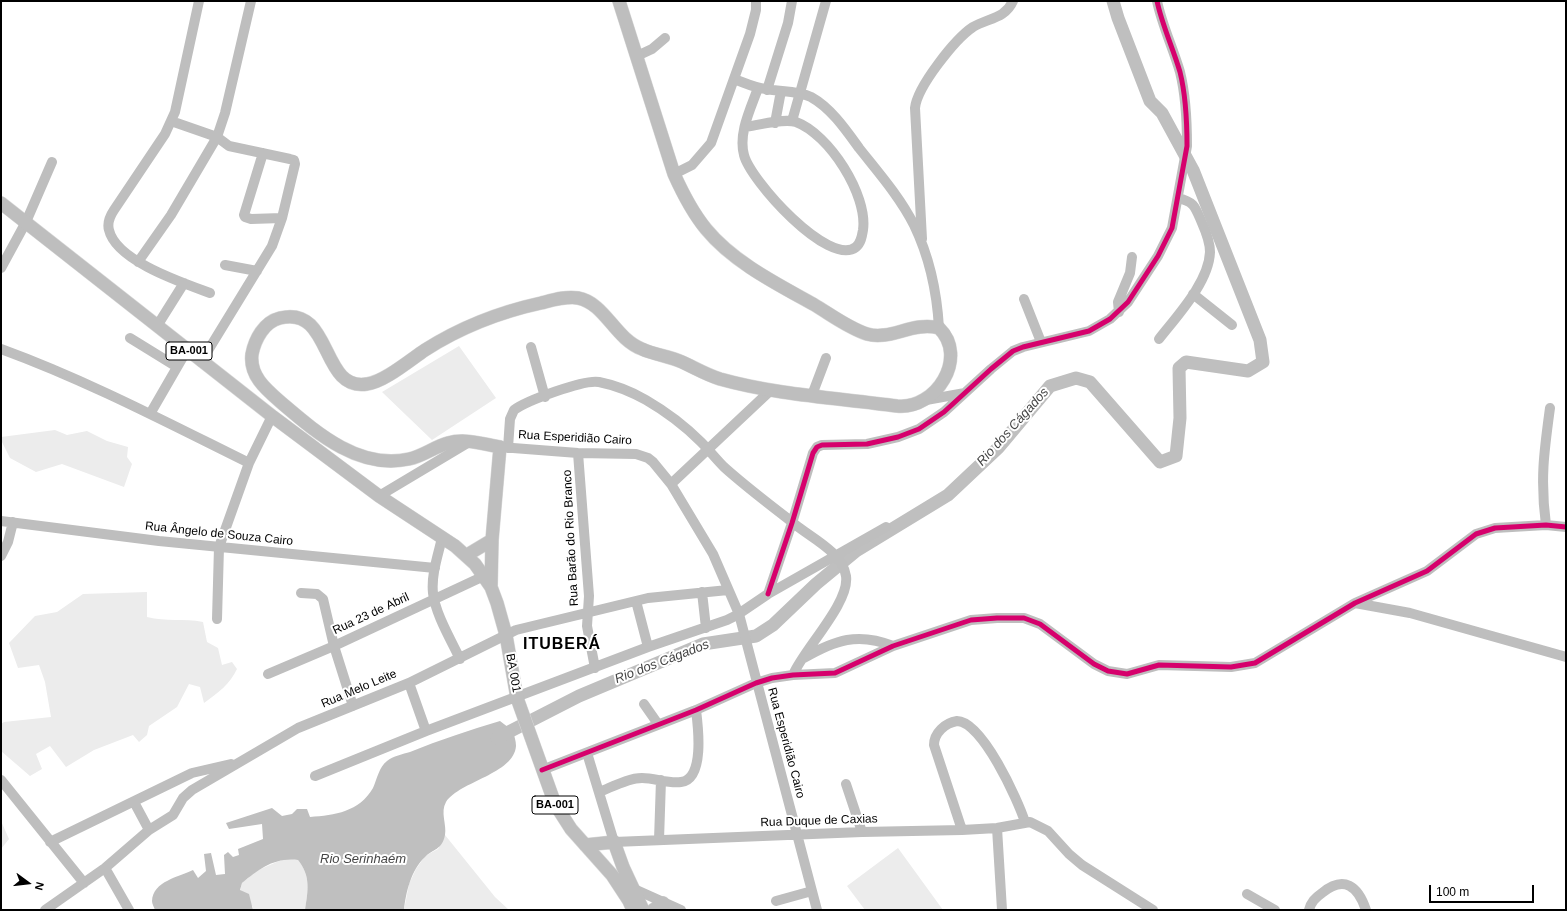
<!DOCTYPE html>
<html>
<head>
<meta charset="utf-8">
<style>
	body { margin:0 }
	#map { position:relative; width:1567px; height:911px; overflow:hidden; background:#fff; font-family:Arial,sans-serif }
	canvas { display:block }
	.frame { position:absolute; inset:0; border:2px solid #000; pointer-events:none }
	.north { position:absolute; left:8px; top:863px; width:40px; height:40px; -webkit-text-stroke:3px #fff; paint-order:stroke; rotate:105deg; font-size:11px; font-weight:700; line-height:16px; text-align:center; color:#000 }
	.north::after { content:''; display:block; margin:auto; width:14px; height:18px; background:#000; clip-path:polygon(50% 0,100% 100%,50% 72%,0 100%) }
	.scale { position:absolute; left:1429px; top:885px; width:105px; height:18px; box-sizing:border-box; border:2px solid #000; border-top:0; padding-left:5px; font-size:12px; line-height:14px; white-space:nowrap; color:#000; -webkit-text-stroke:3px #fff; paint-order:stroke }
</style>
</head>
<body>
<div id="map">
<canvas width="1567" height="911"></canvas>
<div class="frame"></div>
<div class="north">N</div>
<div class="scale">100 m</div>
</div>
<script>
const g = document.querySelector('canvas').getContext('2d');
g.lineJoin = 'round';
function fill(path, color) {
  g.fillStyle = color;
  g.fill(path, 'evenodd');
}
function strokePath(path, color, width, dash) {
  g.strokeStyle = color;
  g.lineWidth = width;
  g.lineCap = dash ? 'butt' : 'round';
  g.setLineDash(dash || []);
  g.stroke(path);
}
function label(font, color, halo, rows, align = 'center') {
  g.font = font + ' Arial,sans-serif';
  g.lineWidth = 4;
  g.setLineDash([]);
  g.textBaseline = 'middle';
  g.strokeStyle = halo;
  g.fillStyle = color;
  for (const [text, x, y, turn = 0] of rows) {
    g.save();
    g.translate(x, y);
    g.rotate((+turn || 0) * Math.PI / 180);
    g.textAlign = isNaN(turn) ? turn : align;
    if (halo) g.strokeText(text, 0, 0);
    g.fillText(text, 0, 0);
    g.restore();
  }
}
fill(new Path2D(`
	M459 346 496 398 432 440 382 392Z
	M55 430 67 435 87 431 107 441 128 447 127 457 132 464 124 487 62 464 36 472 10 458 1 440V437Z
	M147 592V617C166 622 184 618 203 622L207 642 218 648 222 665 232 662 237 669C230 684 218 693 204 703L200 687 189 684 177 707 149 726 147 735 139 742 133 735 94 750 66 767 50 746 36 754 42 769 30 776 1 751V724L4 722 51 717 45 682 39 665 18 668 9 643 35 616 57 612 83 594Z
	M1 821 9 839 1 849Z
	M445 835 495 897 509 910H404L409 884 416 869 425 856 438 849Z
	M898 848 943 910H865L847 886Z
	M286 858 298 860C311 876 308 891 305 910H253V907L240 891 242 883 256 871Z`), '#ececec');
fill(new Path2D(`
	M500 721 513 731C514 735 516 741 516 746 514 774 460 781 446 802 440 812 447 825 445 835 442 850 433 849 425 857 411 870 406 892 404 910H305C308 891 311 876 298 860 275 857 259 869 242 883L240 890 249 894 253 910H155C154 907 152 904 152 901 153 881 179 877 193 870L198 878 206 871 204 854 211 853 216 875 225 874 224 855 228 852 233 857 239 855 238 849 263 839 262 824 229 829 226 823 272 808 282 816 292 814 297 809H307L310 817C335 815 359 812 373 788 377 779 379 767 387 761 393 756 403 754 410 752 440 740 469 730 500 721Z`), '#bfbfbf');
strokePath(new Path2D(`
	M497 738 579 696 703 644 756 636 773 625 816 584 856 551 948 495 998 448 1050 386 1076 378 1090 382 1160 462 1176 456 1180 418 1179 368 1186 362 1248 371 1263 362 1260 340 1193 170 1162 113 1150 101 1118 18 1113 1`), '#bfbfbf', 13);
const major = new Path2D(`
	M1 203 272 416 379 496 455 546 475 564 491 587 497 603 506 635 517 698 555 804 571 829 612 875 629 901 633 910
	M467 555 492 540
	M491 587 492 540 500 447C483 444 465 438 448 443 434 447 423 456 409 459 360 470 318 434 284 405 268 391 249 377 252 354 255 339 264 322 280 318 333 305 320 392 367 384 384 382 410 360 425 350 461 327 500 312 541 303 553 300 566 296 578 298 605 303 615 339 642 349 655 355 669 356 682 362 695 368 707 375 720 379 777 395 839 398 897 406 936 410 969 357 939 328 913 321 890 341 867 334 848 328 830 314 813 304 777 284 733 262 706 229 692 212 683 194 674 174L619 1
	M585 845 614 842 623 867 643 910
	M653 910 663 903`);
strokePath(major, '#dbdbdb', 14);
strokePath(new Path2D(`
	M199 1 175 112 165 134 114 210C110 216 107 223 109 230 116 261 183 283 210 293
	M637 56 652 49 665 38
	M734 79C745 83 755 88 766 89 781 92 797 90 811 97 831 108 846 130 859 148 878 172 900 197 914 225 929 256 937 293 939 328
	M767 90 788 23 792 1
	M171 121 217 137 229 146 290 159 294 160 295 164 282 218 272 246 201 362
	M792 121 826 1
	M775 123 781 91
	M745 127C758 125 784 118 796 122 829 134 868 195 863 230 862 236 861 243 856 247 829 268 750 180 744 155 738 133 751 108 758 88
	M263 153 244 215 245 217 251 219 282 218
	M674 174 692 165 711 143 750 34 756 10V1
	M922 239 915 108C917 87 955 39 973 27 988 18 1005 19 1013 1
	M138 262 171 215 217 137 225 113 251 1
	M225 265 257 271
	M1 268 26 222 52 162
	M1193 294 1232 325
	M1024 299 1041 342
	M1119 312 1118 302 1130 273 1132 257
	M157 326 184 283
	M130 338 177 367
	M1159 339C1177 316 1209 282 1210 252 1210 242 1206 232 1202 223 1195 207 1195 202 1178 198
	M531 347 545 397
	M1 349C86 380 168 423 249 463
	M812 395 826 358
	M926 400 965 393
	M150 414 187 350
	M500 447 578 453 636 454 648 458 653 462 671 484 713 554 739 614 817 910
	M508 448 510 419 514 410C526 401 584 379 599 382 614 385 632 392 646 400 665 411 686 427 701 442 709 450 716 459 724 467 745 486 769 504 792 522 809 537 842 551 846 576 850 603 803 650 793 675
	M578 453 589 596 587 626 595 668
	M671 484 771 390
	M379 496 471 441
	M1 521 159 541 435 568
	M1546 525C1540 480 1544 452 1550 408
	M442 538C438 555 431 575 433 593 435 613 451 640 460 659
	M1 556 8 542 13 522
	M702 592 706 628
	M301 593 317 594 323 599 334 646 353 706
	M768 594 792 523 813 453 817 447 822 445 867 444 898 437 919 429 944 412 991 369 1013 351 1023 347 1089 331 1110 319 1128 302 1158 256 1172 228 1187 146C1187 121 1186 96 1180 72 1173 48 1162 25 1157 1
	M636 601 648 647
	M1355 603 1410 613 1566 657
	M217 619 219 547 249 463 272 416
	M804 658C835 640 858 632 893 646
	M268 674 334 646 484 576
	M409 683 426 731
	M644 704 658 724
	M587 753 614 842 862 832 962 830 997 828 1030 822 1048 831 1069 854 1082 865 1153 910
	M542 770 696 710 756 683 772 678 793 675 835 673 893 646 971 620 997 618H1024L1040 624 1094 664 1108 671 1127 674 1159 665 1231 667 1255 663 1355 603 1427 571 1476 534 1495 528 1546 525 1566 527
	M315 776 426 731 648 647 727 620 737 615 768 594 886 527
	M1 780 84 883
	M846 784 862 832
	M599 792C612 787 628 778 642 778 655 778 669 784 681 782 705 779 698 726 696 710
	M134 802 149 830
	M997 828 1002 910
	M962 830 934 745C934 733 945 723 957 721 982 721 1018 800 1025 822
	M659 840 661 780
	M50 842 192 773 231 764
	M105 868 129 910
	M632 888 681 910
	M1247 894 1275 910
	M776 901 812 891
	M45 910 105 868 149 830 173 815 183 798 192 790 298 728 409 683 516 630 648 598 728 590
	M1309 910C1311 902 1315 898 1322 893 1344 875 1358 886 1366 910`), '#bebebe', 10);
strokePath(major, '#bebebe', 13);
strokePath(new Path2D(`
	M768 594 792 523 813 453 817 447 822 445 867 444 898 437 919 429 944 412 991 369 1013 351 1023 347 1089 331 1110 319 1128 302 1158 256 1172 228 1187 146C1187 121 1186 96 1180 72 1173 48 1162 25 1157 1
	M542 770 696 710 756 683 772 678 793 675 835 673 893 646 971 620 997 618H1024L1040 624 1094 664 1108 671 1127 674 1159 665 1231 667 1255 663 1355 603 1427 571 1476 534 1495 528 1546 525 1566 527`), '#d6006c', 5);
for (const [x, y, w] of [
	[189,351,46],
	[555,805,46]
]) {
  const box = new Path2D();
  box.roundRect(x - w / 2, y - 9, w, 18, 3);
  g.fillStyle = '#fff';
  g.fill(box);
  strokePath(box, '#000', 1);
}
label('bold 11px', '#000', null, [
	["BA-001",189,351],
	["BA-001",555,805]
]);
label('12px', '#000', '#fff', [
	["Rua Esperidião Cairo",575,438,3],
	["Rua Ângelo de Souza Cairo",219,534,6],
	["Rua Barão do Rio Branco",571,538,-93],
	["Rua 23 de Abril",371,614,-25],
	["BA 001",513,673,80],
	["Rua Melo Leite",359,689,-23],
	["Rua Esperidião Cairo",786,743,75],
	["Rua Duque de Caxias",819,821,-2]
]);
label('italic 13px', '#444', '#fff', [
	["Rio dos Cágados",1013,427,-48],
	["Rio dos Cágados",662,662,-21],
	["Rio Serinhaém",363,859]
]);
g.letterSpacing = '1px';
label('bold 16px', '#000', '#fff', [
	["ITUBERÁ",562,645]
]);
g.letterSpacing = '0px';
</script>
</body>
</html>
